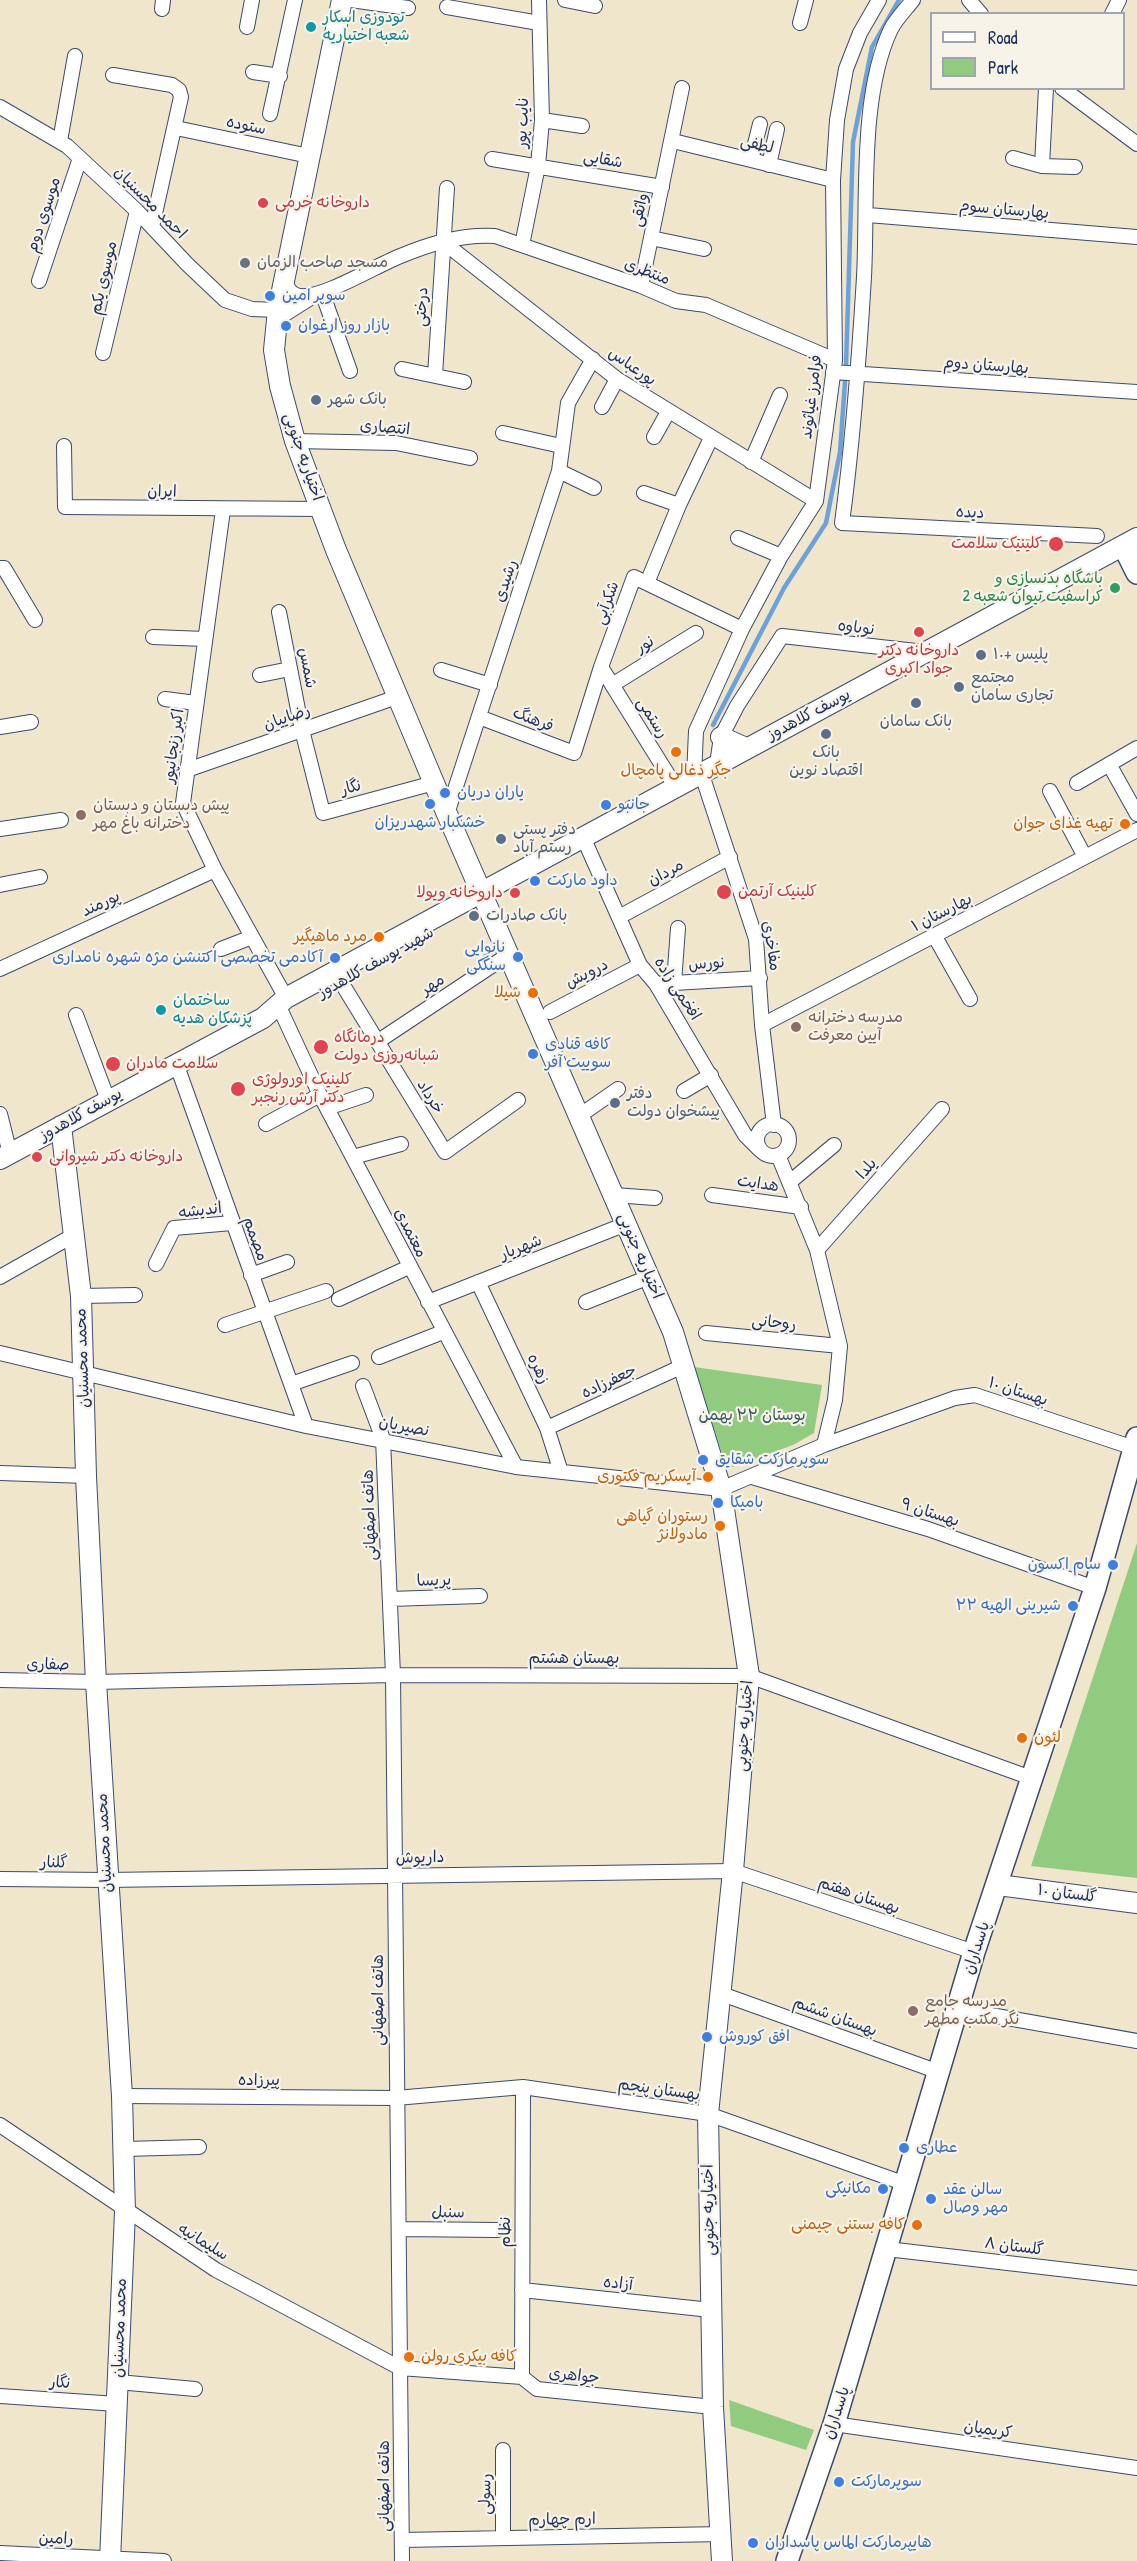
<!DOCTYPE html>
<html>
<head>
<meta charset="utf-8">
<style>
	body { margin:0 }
	#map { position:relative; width:1137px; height:2561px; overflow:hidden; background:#f0e6cc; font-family:"Patrick Hand",sans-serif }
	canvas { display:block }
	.legend { position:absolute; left:930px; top:12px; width:195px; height:78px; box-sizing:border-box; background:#f7f3e8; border:2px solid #9fa5b1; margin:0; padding:8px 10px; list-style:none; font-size:18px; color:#1b2f5e }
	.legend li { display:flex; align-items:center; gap:12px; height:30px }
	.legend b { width:30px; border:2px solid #9fa5b1 }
</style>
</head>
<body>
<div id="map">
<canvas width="1137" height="2561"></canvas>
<ul class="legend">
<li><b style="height:8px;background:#fff"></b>Road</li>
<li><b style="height:16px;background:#90cb7f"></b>Park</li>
</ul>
</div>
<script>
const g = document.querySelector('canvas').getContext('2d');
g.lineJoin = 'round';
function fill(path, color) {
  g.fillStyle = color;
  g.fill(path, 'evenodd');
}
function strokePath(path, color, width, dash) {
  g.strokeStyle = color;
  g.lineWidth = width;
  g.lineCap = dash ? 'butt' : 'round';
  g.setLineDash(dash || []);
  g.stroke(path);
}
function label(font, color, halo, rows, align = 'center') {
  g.font = font + ' "Patrick Hand","Playpen Sans Arabic",sans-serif';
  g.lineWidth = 4.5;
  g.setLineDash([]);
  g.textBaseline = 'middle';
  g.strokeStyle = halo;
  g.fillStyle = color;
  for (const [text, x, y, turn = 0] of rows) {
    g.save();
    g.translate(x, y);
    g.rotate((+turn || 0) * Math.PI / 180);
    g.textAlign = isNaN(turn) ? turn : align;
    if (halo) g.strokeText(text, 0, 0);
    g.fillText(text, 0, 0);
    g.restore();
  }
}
fill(new Path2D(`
	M694 1367 822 1385 814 1433 793 1445 727 1469Z
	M1137 1543V1878L1031 1866Z
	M729 2400 814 2430 806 2450 731 2426Z`), '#90cb7f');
strokePath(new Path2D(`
	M846 366 853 142 872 47 899 0
	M713 725 784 588 826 523 840 452 845 382`), '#6ca1d9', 4.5);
const street = new Path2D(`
	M351 0 408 8
	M565 0 595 6
	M913 0C906 9 896 19 891 29 859 96 868 203 864 277 859 360 853 441 842 523L1097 536
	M969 0 981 14
	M447 7 539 23
	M162 9 163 0
	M1112 14 1119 0
	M800 23 806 0
	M247 27 252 0
	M253 72 280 76
	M113 75 172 85 179 90 181 97 152 227
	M1062 88 1137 144
	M0 107 67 146 137 211 187 264 225 300 252 309 278 310
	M270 114 295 0
	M542 120 582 126
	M176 128 309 156
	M60 141 75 56
	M673 141 833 180
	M1013 158 1042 166 1075 167
	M492 159 662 187
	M751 160 760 124
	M769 165 777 129
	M1042 166 1046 88
	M868 215 1137 237
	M651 238 704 249
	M442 241 617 379 816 501
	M522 245 538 166 542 120 539 0
	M39 281 80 158
	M284 281C288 288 291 295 300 296 321 299 376 266 398 257 429 244 461 234 495 236L641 286 676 301 706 305 835 360
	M641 286 682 88
	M322 292 350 371
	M276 326 285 314 312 297
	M103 353 137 211
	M402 369 464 382
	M833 372 1137 392
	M435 375 447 188
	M602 407 617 379
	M503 433 561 446
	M654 437 668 412
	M295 441 396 443 470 458
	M64 446 65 507 321 509
	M751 462 780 395
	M559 471 594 488
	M644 493 679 505
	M223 510 183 803 215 870 286 998
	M738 538 781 556
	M0 568H4L35 620
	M647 583 679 505 711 438
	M279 612 302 730 323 813 434 783
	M153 637 205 639
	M601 667 675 786
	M441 670 490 685
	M260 675 290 669
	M612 685 696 633
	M165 699 196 703
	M479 717 574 753 601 667 634 577 742 629
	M0 727 31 722
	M717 764 721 737 737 706 782 636 925 652
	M1109 764 1137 814
	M187 770 397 697
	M694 776 696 731 742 629 781 556 816 501 835 360 833 180 837 120 846 69 860 33 879 0
	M704 781 756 939 762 1025 774 1125
	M1077 783 1137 748
	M1050 791 1085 857
	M447 814 559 471 568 403 593 359
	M0 829 61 820
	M583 837 640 965 656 984 745 1135 760 1150
	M0 885 40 877
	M619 917 730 857
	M934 935 970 999
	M221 949 252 937
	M0 969 215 870
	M341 982 445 1152 518 1100
	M674 983 678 928
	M656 984 760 978
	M281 1011 320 1095 516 1467
	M550 1012 640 965
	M76 1015 108 1100
	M762 1025 1137 830
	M377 1042 508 955
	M176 1063 306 1426
	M684 1091 711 1075
	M327 1108 366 1095
	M0 1114 10 1154
	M579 1116 618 1089
	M266 1124 320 1095
	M757 1140a16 16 0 1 1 32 0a16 16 0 1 1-32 0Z
	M778 1155 817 1250 840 1346 835 1400 824 1445
	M353 1157 401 1144
	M791 1181 834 1145
	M614 1195 655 1198
	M712 1195 801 1207
	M817 1250 942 1109
	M156 1264 174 1228 232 1223
	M251 1275 287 1262
	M0 1277 74 1235
	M478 1282 547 1428 561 1472
	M81 1296 135 1295
	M339 1299 409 1267
	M428 1302 626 1224
	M586 1302 649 1277
	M225 1325 326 1291
	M706 1333 840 1346
	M0 1353 306 1426 516 1467 721 1489 824 1445 955 1398 975 1395 1134 1448
	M379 1357 443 1332
	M291 1384 352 1363
	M363 1386 383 1439 393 1675 402 2561
	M547 1428 683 1366
	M0 1473 86 1476
	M752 1477 928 1529 1095 1588
	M390 1599 480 1596
	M0 1680 96 1682 393 1675 749 1676 1034 1779
	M0 1879 107 1880 733 1871 974 1952
	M719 1993 939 2072
	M957 2009 1137 2041
	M122 2096 396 2098 523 2087 708 2114 906 2184
	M0 2125 216 2270 400 2368 522 2377 537 2389 713 2407
	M124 2149 199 2147
	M399 2229 497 2230
	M887 2249 1137 2278
	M522 2290 711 2310
	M522 2377 523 2087
	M118 2382 195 2389
	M0 2396 117 2404
	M834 2424 1137 2468
	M503 2538V2450
	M402 2540 723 2534
	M0 2553 164 2561`);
const secondary = new Path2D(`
	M342 0 278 310 274 350 280 386 295 441 336 550 447 814 673 1332 721 1489 749 1676 733 1871 708 2114 713 2407 722 2561
	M721 737 746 748
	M61 1126 81 1296 86 1476 96 1682 122 2096 125 2212 110 2561
	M0 1159 263 1018 286 998 1137 538
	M998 1885 1137 1903`);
const primary = new Path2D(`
	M1128 555 1137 573
	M787 2561 834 2424 974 1952 1095 1588 1137 1438`);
strokePath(street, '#3b4a6e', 16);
strokePath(secondary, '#3b4a6e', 22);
strokePath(primary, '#3b4a6e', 24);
strokePath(street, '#fff', 14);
strokePath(secondary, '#fff', 20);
strokePath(primary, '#fff', 21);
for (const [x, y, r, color] of [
	[311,27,6,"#0f9aa8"],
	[263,203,6,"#e0444e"],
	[245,263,6,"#6b7280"],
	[270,296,6,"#3f7fe0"],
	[286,326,6,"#3f7fe0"],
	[316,400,6,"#5c6f8a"],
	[1056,544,8,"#e0444e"],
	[1115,588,6,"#2e9e5b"],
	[919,632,6,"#e0444e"],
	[981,655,6,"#5c6f8a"],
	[959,687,6,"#5c6f8a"],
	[916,703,6,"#5c6f8a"],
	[826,734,6,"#5c6f8a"],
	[676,752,6,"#e8710a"],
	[445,793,6,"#3f7fe0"],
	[430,804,6,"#3f7fe0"],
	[606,805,6,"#3f7fe0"],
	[81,815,6,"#8d6e63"],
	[1125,824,6,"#e8710a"],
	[501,839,6,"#5c6f8a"],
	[535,881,6,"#3f7fe0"],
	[724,892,8,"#e0444e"],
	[515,893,6,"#e0444e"],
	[474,916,6,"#5c6f8a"],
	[379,937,6,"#e8710a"],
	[518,957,6,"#3f7fe0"],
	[335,958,6,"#3f7fe0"],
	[533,993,6,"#e8710a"],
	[161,1010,6,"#0f9aa8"],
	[796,1027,6,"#8d6e63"],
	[321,1047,8,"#e0444e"],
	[533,1054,6,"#3f7fe0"],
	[113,1064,8,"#e0444e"],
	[238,1089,8,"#e0444e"],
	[615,1103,6,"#5c6f8a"],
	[37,1157,6,"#e0444e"],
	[703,1460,6,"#3f7fe0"],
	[708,1477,6,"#e8710a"],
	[718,1503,6,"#3f7fe0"],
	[720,1526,6,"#e8710a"],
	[1113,1565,6,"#3f7fe0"],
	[1073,1606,6,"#3f7fe0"],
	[1022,1738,6,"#e8710a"],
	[913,2011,6,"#8d6e63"],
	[707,2037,6,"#3f7fe0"],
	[904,2148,6,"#3f7fe0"],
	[883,2189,6,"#3f7fe0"],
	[931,2199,6,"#3f7fe0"],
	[917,2225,6,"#e8710a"],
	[409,2357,6,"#e8710a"],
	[839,2482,6,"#3f7fe0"],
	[753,2543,6,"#3f7fe0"]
]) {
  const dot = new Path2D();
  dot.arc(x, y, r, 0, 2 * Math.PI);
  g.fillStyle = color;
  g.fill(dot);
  strokePath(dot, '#f7f3e8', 2);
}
label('16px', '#0d838f', '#f7f3e8', [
	["تودوزی اسکار",323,18],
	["شعبه اختیاریه",323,36],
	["ساختمان",173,1001],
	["پزشکان هدیه",173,1019]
], 'left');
label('16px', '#1b2f5e', '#f7f3e8', [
	["نایب پور",523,123,-88],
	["ستوده",246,126,12],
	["لطفی",757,145,14],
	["شقایی",603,160,10],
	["احمد محسنیان",150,203,45],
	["واثقی",640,210,-78],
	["بهارستان سوم",1004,210,5],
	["موسوی دوم",44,215,-72],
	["منتظری",647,272,21],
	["موسوی یکم",104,278,-77],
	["درختی",422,307,-87],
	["بهارستان دوم",986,366,4],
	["پورعباس",632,367,35],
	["فرامرز غیاثوند",812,397,-83],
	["انتصاری",385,428,5],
	["اختیاریه جنوبی",303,457,71],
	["ایران",162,492,1],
	["دیده",970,513,3],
	["رشیدی",506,581,-72],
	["شکرآبی",607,603,-70],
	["نوباوه",856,628,7],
	["نور",645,645,-32],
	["شمس",307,668,79],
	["یوسف کلاهدوز",809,715,-28],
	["رضاییان",287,718,-19],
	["رستمی",652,718,58],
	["فرهنگ",533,720,21],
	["اکبر زنجانپور",174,746,-82],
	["نگار",351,788,-15],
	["مردان",666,873,-28],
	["پورمند",101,904,-25],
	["بهارستان ١",942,913,-27],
	["مفاخری",771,946,81],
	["شهید یوسف کلاهدوز",376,963,-29],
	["نورس",707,964,-4],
	["درویش",587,974,-27],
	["مهر",433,985,-34],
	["افخمی زاده",677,989,57],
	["خرداد",430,1097,58],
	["یوسف کلاهدوز",81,1115,-29],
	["یلدا",867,1169,-49],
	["هدایت",758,1184,8],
	["اندیشه",200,1211,-7],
	["معتمدی",410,1233,63],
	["مصمم",255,1239,70],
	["شهریار",521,1248,-21],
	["اختیاریه جنوبی",640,1256,67],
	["روحانی",774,1323,6],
	["محمد محسنیان",83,1358,-92],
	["زهره",538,1369,64],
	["جعفرزاده",609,1382,-25],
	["بهستان ١٠",1018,1392,18],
	["نصیریان",404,1427,11],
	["بهستان ٩",930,1513,18],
	["هاتف اصفهانی",370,1515,-92],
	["پریسا",434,1581,-2],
	["بهستان هشتم",574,1659],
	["صفاری",48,1665,1],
	["اختیاریه جنوبی",745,1726,-86],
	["محمد محسنیان",105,1843,-93],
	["داریوش",420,1858,-1],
	["گلنار",54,1863,1],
	["گلستان ۱۰",1067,1894,7],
	["بهستان هفتم",859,1896,19],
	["پاسداران",977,1948,-72],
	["هاتف اصفهانی",379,2000,-90],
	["بهستان ششم",835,2017,20],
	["پیرزاده",259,2081],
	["بهستان پنجم",659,2090,8],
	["اختیاریه جنوبی",709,2210,-91],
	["سنبل",448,2213,1],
	["نظام",506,2232,-90],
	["سلیمانیه",203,2242,32],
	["گلستان ۸",1014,2247,7],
	["آزاده",618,2284,6],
	["محمد محسنیان",120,2328,-88],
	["جواهری",574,2376,6],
	["نگار",60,2383,4],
	["پاسداران",837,2413,-72],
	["کریمیان",988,2430,8],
	["هاتف اصفهانی",385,2486,-90],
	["رسولی",486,2494,-89],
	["ارم چهارم",562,2520,-1],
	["رامین",56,2539,2]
]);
label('16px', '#be3a42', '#f7f3e8', [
	["داروخانه خرمی",275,203],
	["کلینیک سلامت",1042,544,"right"],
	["داروخانه دکتر",919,651,"center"],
	["جواد اکبری",919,669,"center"],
	["کلینیک آرتمن",738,892],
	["داروخانه ویولا",503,893,"right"],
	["درمانگاه",334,1038],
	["شبانه‌روزی دولت",334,1056],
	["سلامت مادران",126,1064],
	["کلینیک اورولوژی",252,1080],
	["دکتر آرش رنجبر",252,1098],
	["داروخانه دکتر شیروانی",49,1157]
], 'left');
label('16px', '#5b616d', '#f7f3e8', [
	["مسجد صاحب الزمان",257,263]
], 'left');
label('16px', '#366cbe', '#f7f3e8', [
	["سوپر امین",282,296],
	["بازار روز ارغوان",298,326],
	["یاران دریان",457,793],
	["جانبو",618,805],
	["خشکبار شهدریزان",430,823,"center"],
	["داود مارکت",547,881],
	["نانوایی",506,948,"right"],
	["سنگکی",506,966,"right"],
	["آکادمی تخصصی اکتنشن مژه شهره نامداری",323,958,"right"],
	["کافه قنادی",545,1045],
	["سوییت آفر",545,1063],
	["سوپرمارکت شقایق",715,1460],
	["بامیکا",730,1503],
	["سام اکسون",1101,1565,"right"],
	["شیرینی الهیه ٣٣",1061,1606,"right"],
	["افق کوروش",719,2037],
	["عطاری",916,2148],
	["مکانیکی",871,2189,"right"],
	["سالن عقد",943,2190],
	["مهر وصال",943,2208],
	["سوپرمارکت",851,2482],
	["هایپرمارکت الماس پاسداران",765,2543]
], 'left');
label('16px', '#4e5e75', '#f7f3e8', [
	["بانک شهر",328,400],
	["پلیس +۱۰",993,655],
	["مجتمع",971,678],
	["تجاری سامان",971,696],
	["بانک سامان",916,722,"center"],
	["بانک",826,753,"center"],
	["اقتصاد نوین",826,771,"center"],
	["دفتر پستی",513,830],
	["رستم آباد",513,848],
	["بانک صادرات",486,916],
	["دفتر",627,1094],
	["پیشخوان دولت",627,1112]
], 'left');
label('16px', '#27864d', '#f7f3e8', [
	["باشگاه بدنسازی و",1103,579],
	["کراسفیت تیوان شعبه 2",1103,597]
], 'right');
label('16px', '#c56008', '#f7f3e8', [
	["جگر ذغالی پامچال",676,771,"center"],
	["تهیه غذای جوان",1113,824],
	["مرد ماهیگیر",367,937],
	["شیلا",521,993],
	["آیسکریم فکتوری",696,1477],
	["رستوران گیاهی",708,1517],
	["مادولانژ",708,1535],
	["لئون",1034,1738,"left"],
	["کافه بستنی چیمنی",905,2225],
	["کافه بیکری رولن",421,2357,"left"]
], 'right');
label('16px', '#785e54', '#f7f3e8', [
	["پیش دبستان و دبستان",93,806],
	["دخترانه باغ مهر",93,824],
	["مدرسه دخترانه",808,1018],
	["آیین معرفت",808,1036],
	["مدرسه جامع",925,2002],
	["نگر مکتب مطهر",925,2020]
], 'left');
label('16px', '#385666', '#f7f3e8', [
	["بوستان ۲۲ بهمن",752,1416]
]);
</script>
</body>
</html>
